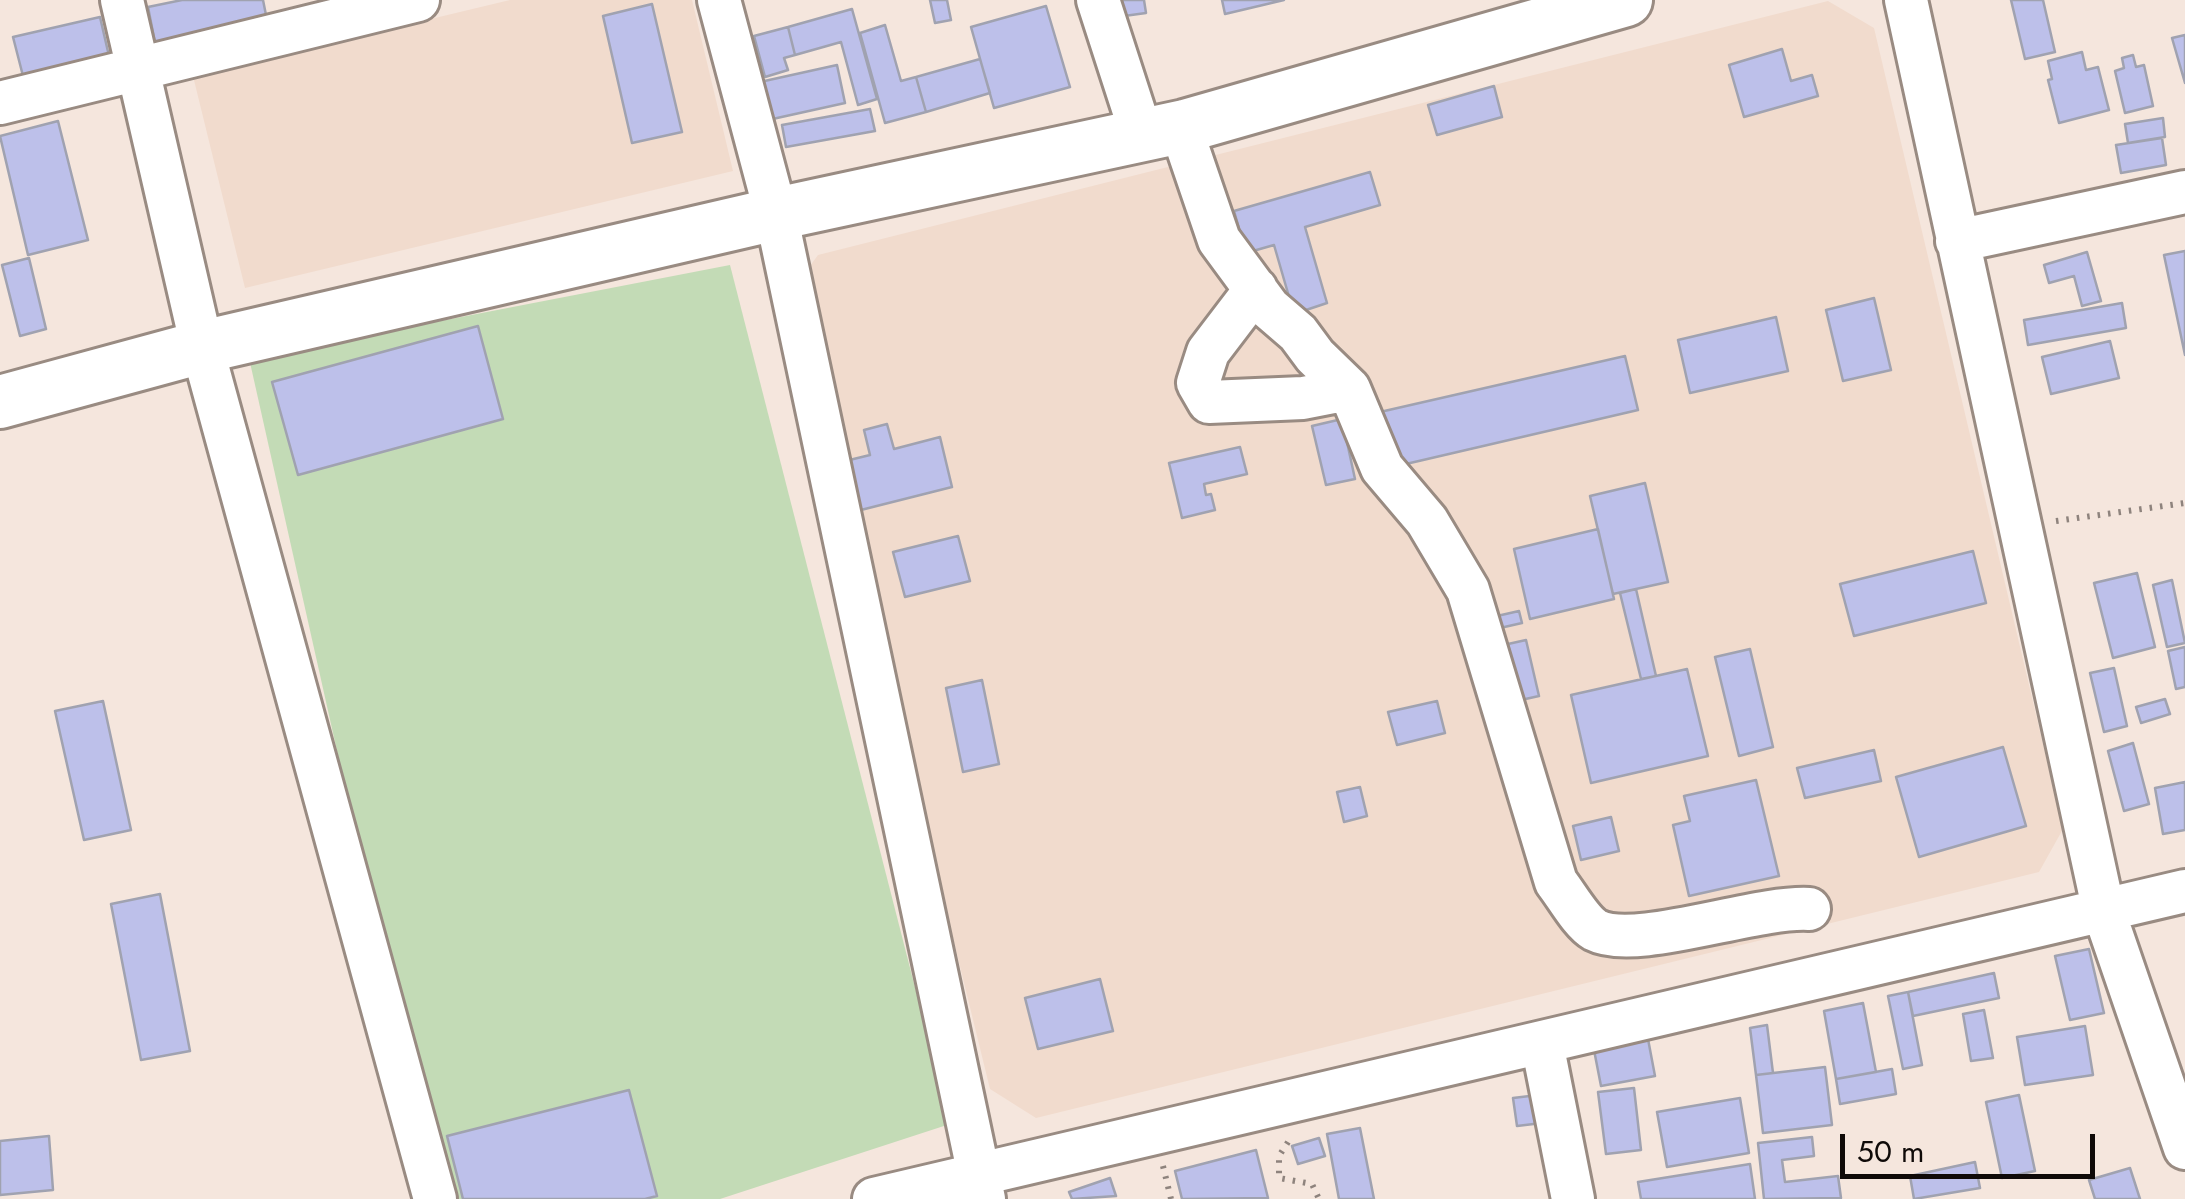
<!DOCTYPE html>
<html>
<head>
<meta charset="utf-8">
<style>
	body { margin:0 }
	#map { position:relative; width:2185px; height:1199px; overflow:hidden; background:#f5e6dd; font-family:Jost,sans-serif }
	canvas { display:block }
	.scale { position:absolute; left:1840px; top:1134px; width:255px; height:45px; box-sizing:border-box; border:5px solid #0f0a08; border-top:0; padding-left:12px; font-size:30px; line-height:35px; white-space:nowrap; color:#0f0a08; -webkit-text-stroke:8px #f5e6dd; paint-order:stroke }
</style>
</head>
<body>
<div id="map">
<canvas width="2185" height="1199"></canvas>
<div class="scale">50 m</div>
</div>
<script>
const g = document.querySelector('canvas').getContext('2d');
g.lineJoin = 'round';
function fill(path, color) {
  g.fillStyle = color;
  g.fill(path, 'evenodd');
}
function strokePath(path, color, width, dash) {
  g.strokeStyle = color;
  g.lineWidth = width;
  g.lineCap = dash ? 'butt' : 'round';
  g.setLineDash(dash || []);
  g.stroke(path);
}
fill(new Path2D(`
	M510 0H692L733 171 245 288 193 76Z
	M1828 1 1874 28 2063 829 2039 872 1036 1118 990 1089 794 288 818 255Z`), '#f1dbcd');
fill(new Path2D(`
	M730 265 950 1124 720 1199H449L391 992 249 358Z`), '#c3dbb6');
const building = new Path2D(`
	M182 0H263L268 25 156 48 148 7Z
	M930 0H947L951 20 935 23Z
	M1122 0H1144L1146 13 1124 16Z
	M1222 0H1284L1225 14Z
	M2011 0H2043L2055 52 2025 59Z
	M652 4 682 132 632 143 603 16Z
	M1046 6 1070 87 994 108 971 27Z
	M852 9 877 99 858 105 841 42 795 55 788 27Z
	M100 17 109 56 23 76 13 37Z
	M885 25 901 81 916 77 926 112 885 123 860 33Z
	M788 27 795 55 784 58 788 70 765 77 754 36Z
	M2185 35V83L2172 38Z
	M1782 49 1791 81 1812 75 1818 96 1744 117 1729 65Z
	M2082 52 2086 70 2098 67 2109 110 2059 123 2048 80 2052 79 2048 61Z
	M2133 55 2136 67 2144 65 2153 106 2125 113 2115 71 2124 68 2122 58Z
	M980 59 990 93 926 112 916 77Z
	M837 65 845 103 768 120 760 82Z
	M1494 86 1502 117 1437 135 1428 105Z
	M870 109 875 131 786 147 782 125Z
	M2163 118 2165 137 2128 143 2125 124Z
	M58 121 88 240 28 255 0 136Z
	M2162 138 2166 165 2121 173 2116 145Z
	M1370 172 1380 205 1305 227 1327 303 1294 314 1274 245 1246 253 1234 211Z
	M2185 251V355L2164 255Z
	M2087 252 2101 301 2082 306 2074 276 2049 283 2044 265Z
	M29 258 46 329 20 336 2 265Z
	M1874 298 1891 370 1843 381 1826 310Z
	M2122 303 2126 328 2028 345 2024 320Z
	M1776 317 1788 371 1690 393 1678 340Z
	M478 326 503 419 298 475 272 382Z
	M2110 341 2119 378 2051 394 2042 357Z
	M1625 356 1638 410 1393 467 1380 412Z
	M1342 419 1355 479 1326 485 1312 426Z
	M887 424 894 449 940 437 952 487 845 514 833 464 870 455 864 430Z
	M1240 447 1247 474 1204 484 1206 495 1211 494 1215 510 1182 518 1169 463Z
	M1645 483 1668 582 1613 594 1590 496Z
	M1598 529 1614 599 1530 619 1514 549Z
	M958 536 970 581 905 597 893 552Z
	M1973 551 1986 603 1854 636 1840 584Z
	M2137 573 2155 647 2113 658 2094 583Z
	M2172 580 2185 643 2167 647 2153 585Z
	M1636 589 1656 676 1641 679 1620 593Z
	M1519 611 1522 623 1500 628 1497 616Z
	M1526 640 1539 696 1521 700 1508 644Z
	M2185 647V687L2176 689 2168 651Z
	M1750 649 1773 747 1739 756 1715 657Z
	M2114 668 2127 726 2104 732 2090 673Z
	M1687 669 1708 756 1591 783 1571 695Z
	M982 680 999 764 963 772 946 688Z
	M2165 699 2170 714 2141 723 2136 707Z
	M103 701 131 830 84 840 55 711Z
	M1437 701 1445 733 1397 745 1388 712Z
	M2133 743 2149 804 2124 811 2108 751Z
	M2003 747 2026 826 1919 857 1896 777Z
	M1874 750 1881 781 1805 798 1797 768Z
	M1756 780 1779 876 1689 896 1673 825 1690 821 1684 796Z
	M2185 782V830L2163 834 2155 788Z
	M1360 787 1367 816 1344 822 1337 792Z
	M1611 817 1619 851 1581 860 1573 826Z
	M160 894 190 1051 141 1060 111 904Z
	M2089 949 2104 1013 2070 1020 2055 956Z
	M1994 973 1999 998 1913 1016 1908 992Z
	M1100 979 1113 1031 1038 1049 1025 998Z
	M1908 992 1922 1065 1903 1069 1888 996Z
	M1863 1003 1876 1072 1836 1079 1824 1011Z
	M1984 1010 1993 1058 1971 1061 1963 1014Z
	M1767 1025 1773 1073 1756 1075 1750 1028Z
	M2085 1026 2093 1075 2025 1085 2017 1037Z
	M1648 1039 1655 1076 1601 1086 1594 1050Z
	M1825 1067 1832 1125 1763 1133 1756 1075Z
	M1892 1069 1896 1094 1840 1104 1836 1079Z
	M1634 1088 1641 1150 1606 1154 1598 1092Z
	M629 1090 657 1196 645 1199H463L447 1136Z
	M1538 1095 1542 1123 1517 1126 1513 1098Z
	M2019 1095 2035 1171 2002 1178 1986 1102Z
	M1740 1098 1749 1153 1667 1167 1657 1112Z
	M1360 1128 1374 1199H1339L1327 1134Z
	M49 1136 53 1190 0 1195V1141Z
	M1812 1137 1814 1156 1782 1160 1785 1182 1838 1176 1841 1198 1764 1199 1758 1143Z
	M1319 1138 1325 1156 1298 1164 1292 1146Z
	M1256 1150 1268 1198 1182 1199 1175 1171Z
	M1975 1162 1980 1188 1914 1199 1910 1176Z
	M1750 1164 1755 1199H1641L1638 1182Z
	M2130 1168 2140 1199H2095L2089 1180Z
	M1110 1178 1116 1196 1072 1199 1069 1192Z`);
fill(building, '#bdc0ea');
strokePath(building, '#a0a2b0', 2.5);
const minor = new Path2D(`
	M122 0 202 347 435 1199
	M719 0 776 214 984 1199
	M1098 0 1142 136
	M1906 0 2104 912 2185 1148
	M0 103 418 0
	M1185 126 1188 149 1219 240 1269 308 1298 333 1315 356 1349 389 1382 468 1427 521 1468 590 1556 882C1567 896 1581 922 1595 930 1635 951 1754 906 1809 909
	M1957 241 2185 192
	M1256 289 1208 352 1198 383 1209 402 1303 398 1349 389
	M1542 1043 1573 1199
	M874 1199 2185 891`);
const major = new Path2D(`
	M0 402 202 347 776 214 1185 126 1626 0`);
strokePath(minor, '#998b82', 48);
strokePath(major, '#998b82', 58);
strokePath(new Path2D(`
	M2056 521 2185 503
	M1288 1142 1279 1156V1178L1312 1184 1319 1199
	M1163 1166 1171 1199`), '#8e837d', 6, [2.5, 8]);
strokePath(minor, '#fff', 42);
strokePath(major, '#fff', 52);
</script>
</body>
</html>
